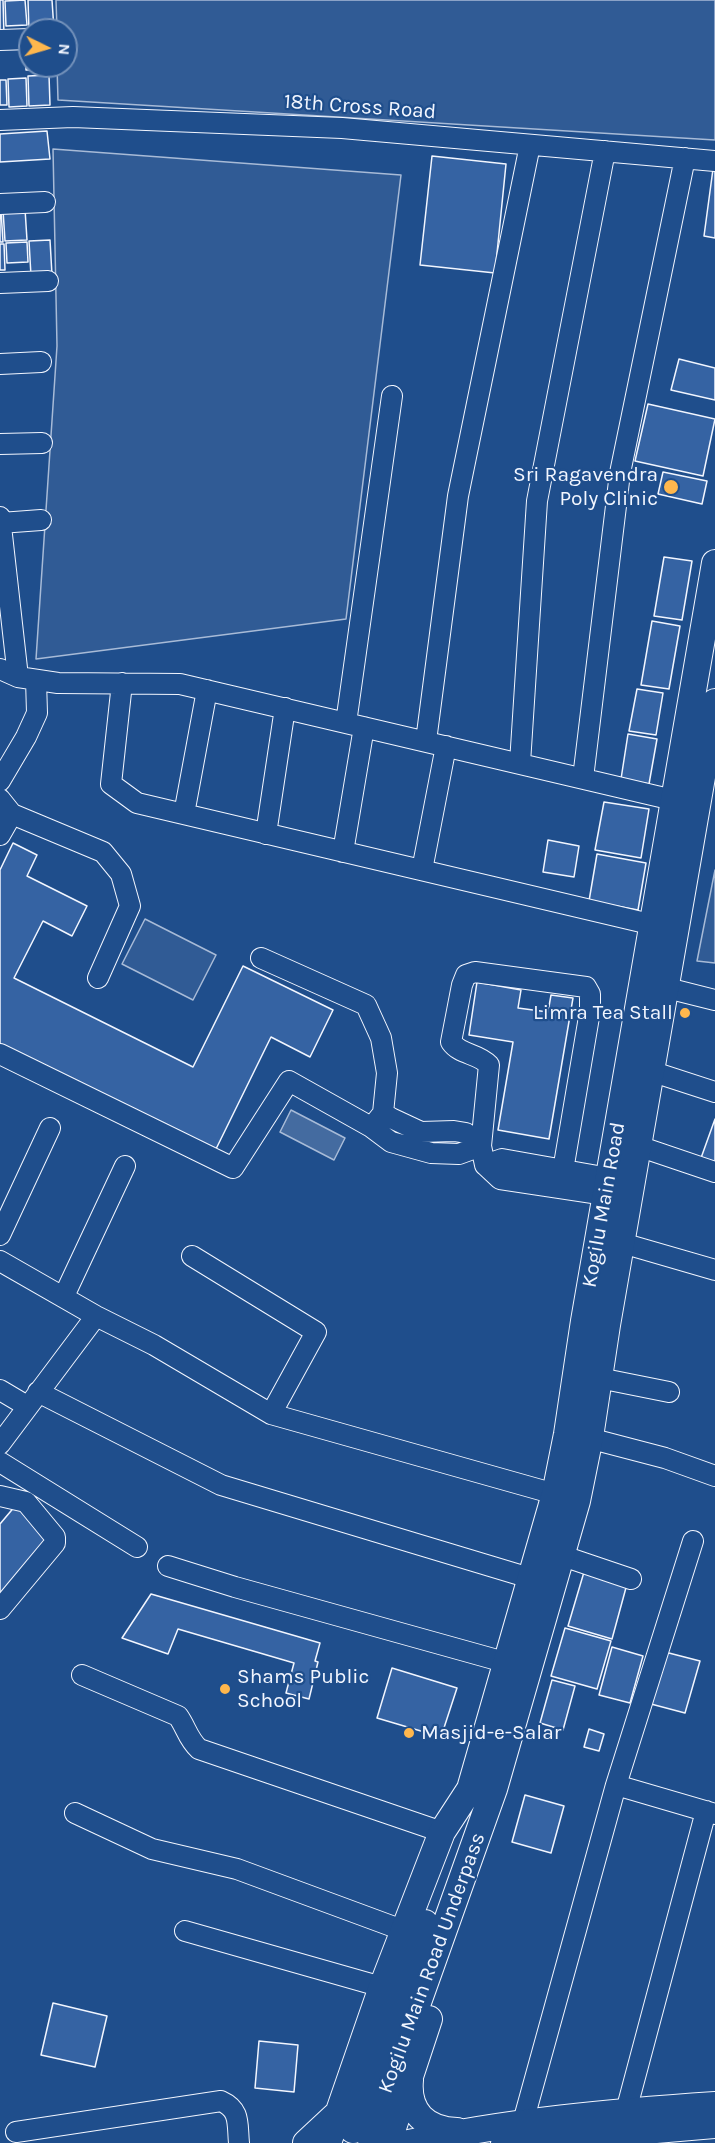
<!DOCTYPE html>
<html>
<head>
<meta charset="utf-8">
<style>
	body { margin:0 }
	#map { position:relative; width:715px; height:2143px; overflow:hidden; background:#1f4e8c; font-family:Karla,sans-serif }
	canvas { display:block }
	.north { position:absolute; left:18px; top:18px; width:60px; height:60px; box-sizing:border-box; background:#1f4e8c; border:2px solid #7391ba; border-radius:50%; rotate:95deg; font-size:16px; font-weight:700; line-height:24px; text-align:center; color:#f2f6ff }
	.north::after { content:''; display:block; margin:auto; width:21px; height:27px; background:#ffb74d; clip-path:polygon(50% 0,100% 100%,50% 72%,0 100%) }
</style>
</head>
<body>
<div id="map">
<canvas width="715" height="2143"></canvas>
<div class="north">N</div>
</div>
<script>
const g = document.querySelector('canvas').getContext('2d');
g.lineJoin = 'round';
function fill(path, color) {
  g.fillStyle = color;
  g.fill(path, 'evenodd');
}
function strokePath(path, color, width, dash) {
  g.strokeStyle = color;
  g.lineWidth = width;
  g.lineCap = dash ? 'butt' : 'round';
  g.setLineDash(dash || []);
  g.stroke(path);
}
function label(font, color, halo, rows, align = 'center') {
  g.font = font + ' Karla,sans-serif';
  g.lineWidth = 4.5;
  g.setLineDash([]);
  g.textBaseline = 'middle';
  g.strokeStyle = halo;
  g.fillStyle = color;
  for (const [text, x, y, turn = 0] of rows) {
    g.save();
    g.translate(x, y);
    g.rotate((+turn || 0) * Math.PI / 180);
    g.textAlign = isNaN(turn) ? turn : align;
    if (halo) g.strokeText(text, 0, 0);
    g.fillText(text, 0, 0);
    g.restore();
  }
}
const built = new Path2D(`
	M56 0H715V140L58 100 57 66H66V30H57Z
	M53 149 401 175 346 619 36 659 57 346Z
	M715 870V963L697 961Z
	M145 919 216 955 193 1000 122 964Z`);
fill(built, '#305b95');
strokePath(built, '#a8bbd7', 1.5);
const water = new Path2D(`
	M291 1110 345 1138 334 1160 280 1132Z`);
fill(water, '#446ba0');
strokePath(water, '#a8bbd7', 1.5);
const building = new Path2D(`
	M0 0H3L4 35H0Z
	M25 0 27 25 6 26 5 1Z
	M28 0H52L54 30 29 31Z
	M26 47H30V66H50L51 69 26 70Z
	M49 75 50 105 29 106 28 76Z
	M26 78 27 106 9 107 8 79Z
	M0 80H6L7 105H0Z
	M47 131 50 159 0 162V134Z
	M432 156 506 164 495 273 420 265Z
	M713 169 715 170V238L704 236Z
	M25 209 27 240 5 241 3 210Z
	M1 210 3 242H0V210Z
	M50 240 52 275 31 276 29 241Z
	M27 242 28 262 7 263 6 243Z
	M0 244H4L5 270H0Z
	M679 359 715 368V400L671 390Z
	M648 404 715 419 703 476 635 461Z
	M663 472 707 481 702 504 658 494Z
	M664 557 692 561 682 620 654 616Z
	M652 621 680 626 669 689 641 685Z
	M637 689 663 693 656 735 629 731Z
	M628 734 657 739 649 784 621 779Z
	M604 802 649 809 641 858 595 850Z
	M548 840 579 846 574 877 543 872Z
	M13 843 37 855 27 876 87 906 72 936 43 921 14 978 193 1067 243 966 333 1010 310 1057 271 1037 215 1151 0 1044V870Z
	M597 854 646 863 638 910 589 901Z
	M477 982 521 990 518 1008 548 1012 551 995 573 998 549 1139 498 1130 513 1042 469 1035Z
	M715 1119V1162L701 1158Z
	M16 1505 53 1538 0 1600V1524Z
	M584 1572 627 1584 612 1639 568 1626Z
	M151 1594 320 1643 315 1661 318 1662 309 1699 286 1693 294 1663 178 1629 168 1654 122 1638Z
	M565 1628 611 1641 597 1689 551 1676Z
	M612 1647 643 1656 630 1703 599 1695Z
	M665 1652 700 1661 685 1713 651 1704Z
	M392 1668 457 1688 441 1737 377 1718Z
	M552 1680 575 1686 563 1730 540 1723Z
	M589 1729 604 1734 599 1751 584 1747Z
	M525 1795 564 1806 551 1853 512 1842Z
	M53 2003 107 2016 95 2067 41 2055Z
	M259 2041 298 2045 294 2092 255 2088Z`);
fill(building, '#3563a3');
strokePath(building, '#f2f6ff', 1.5);
const minor = new Path2D(`
	M0 40 30 39
	M0 120 73 117 342 128 715 161
	M0 204 45 202
	M0 283 48 281
	M0 364 41 362
	M0 444 42 443
	M0 517 18 677
	M0 523 41 520
	M0 669 18 677 58 683 180 684 686 803
	M122 683 111 784 137 803 654 925
	M346 723 392 396
	M426 741 458 496 530 145
	M520 763 537 501 605 151
	M583 778 620 473 685 158
	M0 781 26 737 37 713 36 680
	M0 799 12 814
	M184 814 207 690
	M266 834 285 708
	M0 835 12 814 103 852 121 874 130 906 98 978
	M343 852 364 727
	M422 870 446 746
	M261 958 366 1005 381 1038 387 1073 383 1113 375 1123
	M667 988 715 1000
	M0 1054 233 1168 289 1081 371 1127 391 1142 431 1153 459 1154 481 1146 466 1133 454 1131 421 1132 391 1118 383 1113
	M638 1067 715 1092
	M638 1146 715 1172
	M485 1165 502 1159 609 1178
	M560 1188 590 1011V994L586 987 475 972 466 975 462 985 451 1042C460 1055 478 1053 489 1065L481 1146 485 1165 500 1179 606 1195
	M0 1235 50 1128
	M622 1243 715 1270
	M192 1256 316 1332 271 1414
	M0 1261 96 1316 154 1345 271 1414 555 1494
	M64 1296 125 1166
	M599 1378 669 1392
	M0 1390 27 1406
	M38 1392 221 1485 543 1582
	M577 1435 665 1458 715 1476
	M0 1444 96 1316
	M0 1462 137 1547
	M0 1496 26 1502 55 1537V1543L0 1609
	M560 1555 631 1579
	M168 1566 235 1587 508 1663
	M82 1675 178 1716C186 1727 188 1739 199 1749L442 1832
	M616 1785 715 1814
	M75 1813 152 1849 237 1869 405 1931
	M185 1931 382 1987
	M626 2111 706 1811
	M523 2122 616 1785 693 1541
	M16 2132 221 2101C241 2110 237 2124 239 2143`);
const major = new Path2D(`
	M410 2080C407 2112 426 2130 457 2131
	M353 2130 425 1923
	M370 2137 494 1789 577 1501 590 1437 607 1325 715 702
	M306 2143 335 2116
	M328 2143 382 1987 442 1832 470 1789 555 1494 567 1434 584 1321 715 563
	M388 2143 429 2019
	M409 2143C510 2121 612 2112 715 2105
	M504 2143 715 2125`);
strokePath(minor, '#f2f6ff', 22);
strokePath(major, '#f2f6ff', 28);
strokePath(minor, '#1f4e8c', 20);
strokePath(major, '#1f4e8c', 26);
for (const [x, y, r, color] of [
	[671,487,8,"#ffb74d"],
	[685,1013,6,"#ffb74d"],
	[225,1689,6,"#ffb74d"],
	[409,1733,6,"#ffb74d"]
]) {
  const dot = new Path2D();
  dot.arc(x, y, r, 0, 2 * Math.PI);
  g.fillStyle = color;
  g.fill(dot);
  strokePath(dot, '#1f4e8c', 2);
}
label('21px', '#f2f6ff', '#1f4e8c', [
	["18th Cross Road",360,107,4],
	["Kogilu Main Road",604,1205,-80],
	["Kogilu Main Road Underpass",432,1963,-70]
]);
label('21px', '#f2f6ff', '#1f4e8c', [
	["Sri Ragavendra",658,475],
	["Poly Clinic",658,499],
	["Limra Tea Stall",673,1013],
	["Shams Public",237,1677,"left"],
	["School",237,1701,"left"],
	["Masjid-e-Salar",421,1733,"left"]
], 'right');
</script>
</body>
</html>
